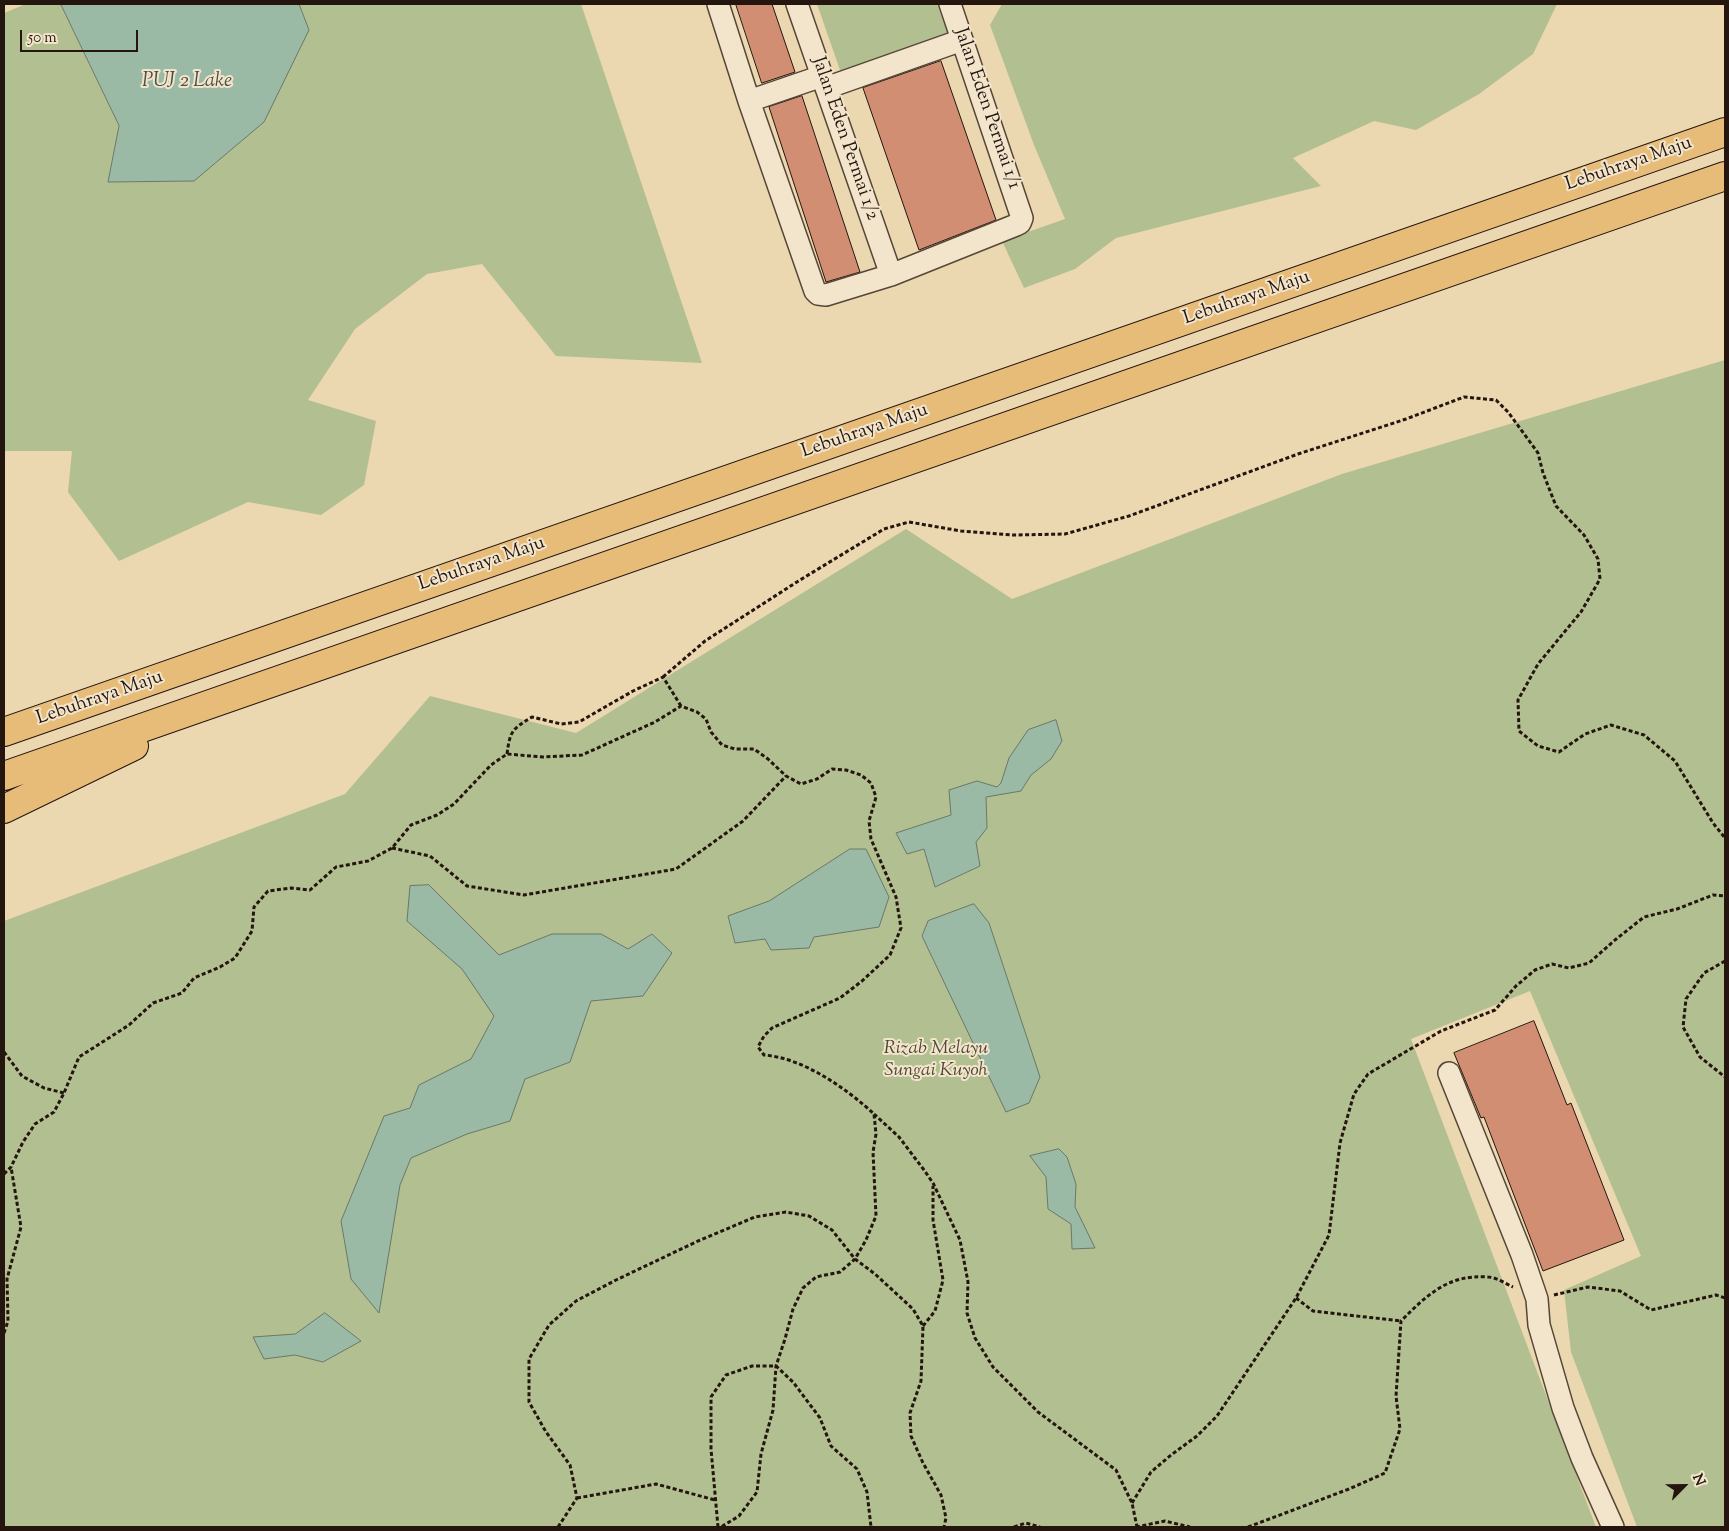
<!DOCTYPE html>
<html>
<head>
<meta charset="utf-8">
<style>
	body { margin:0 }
	#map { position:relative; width:1729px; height:1531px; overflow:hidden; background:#ebd7b0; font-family:"Sorts Mill Goudy",serif }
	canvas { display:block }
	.frame { position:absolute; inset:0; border:5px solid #24150f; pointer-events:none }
	.north { position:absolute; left:1659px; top:1461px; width:50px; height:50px; -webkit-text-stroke:4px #f2e5cc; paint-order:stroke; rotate:67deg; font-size:14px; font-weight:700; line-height:20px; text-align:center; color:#24150f }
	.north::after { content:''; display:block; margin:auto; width:18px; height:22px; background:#24150f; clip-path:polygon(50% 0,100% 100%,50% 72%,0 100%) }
	.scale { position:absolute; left:20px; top:30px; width:118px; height:22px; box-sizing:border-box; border:2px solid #24150f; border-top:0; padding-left:6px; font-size:15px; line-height:18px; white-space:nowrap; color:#24150f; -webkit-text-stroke:4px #f2e5cc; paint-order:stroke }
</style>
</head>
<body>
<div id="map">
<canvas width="1729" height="1531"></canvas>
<div class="frame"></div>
<div class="north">N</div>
<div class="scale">50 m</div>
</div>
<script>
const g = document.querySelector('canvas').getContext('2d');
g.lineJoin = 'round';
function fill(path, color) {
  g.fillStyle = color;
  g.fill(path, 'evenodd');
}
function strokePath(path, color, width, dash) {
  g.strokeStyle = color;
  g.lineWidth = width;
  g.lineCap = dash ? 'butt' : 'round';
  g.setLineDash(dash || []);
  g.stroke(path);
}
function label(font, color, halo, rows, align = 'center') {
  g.font = font + ' "Sorts Mill Goudy",serif';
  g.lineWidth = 4;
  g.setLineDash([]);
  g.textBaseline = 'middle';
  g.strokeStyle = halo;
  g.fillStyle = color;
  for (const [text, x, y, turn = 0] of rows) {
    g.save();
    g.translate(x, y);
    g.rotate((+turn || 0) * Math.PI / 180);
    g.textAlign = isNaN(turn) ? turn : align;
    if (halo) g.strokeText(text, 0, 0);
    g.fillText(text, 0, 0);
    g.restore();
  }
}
fill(new Path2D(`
	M26 4H61L119 126 108 182 194 181 309 30 299 4H581L702 363 556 356 482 264 427 274 355 329 308 400 376 421 364 485 321 515 248 502 119 561 68 492 72 451H4V13Z
	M817 4H937L949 37 841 73Z
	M1002 4H1557L1533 54 1479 94 1416 130 1374 121 1293 158 1321 186 1116 238 1075 269 1024 288 1002 241 1065 219 1034 145 990 25Z
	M1725 360V1527H1637L1571 1352 1564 1290 1641 1256 1530 991 1411 1039 1596 1527H4V921L345 794 430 696 576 733 906 529 1012 599 1342 474Z`), '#b2bf90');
const water = new Path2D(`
	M61 4H299L309 30 264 122 194 181 108 182 119 126Z
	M1056 720 1062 741 1051 759 1031 775 1021 791 986 797 987 828 976 842 980 866 935 887 924 849 907 854 896 833 951 815 949 790 977 781 997 787 1001 783 1009 758 1028 730Z
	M850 849H866L889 897 879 927 814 937 809 948 771 950 765 939 735 943 728 916 769 901Z
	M429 885 499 955 552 934H601L628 949 652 934 672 953 643 996 591 1001 570 1062 525 1079 510 1121 467 1134 411 1158 400 1185 379 1313 351 1279 341 1221 384 1116 410 1108 419 1085 471 1059 494 1016 462 969 407 921 410 886Z
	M974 904 989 923 1040 1077 1029 1103 1006 1112 922 936 928 921Z
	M1059 1149 1067 1157 1076 1184 1075 1207 1095 1248 1072 1249 1071 1224 1048 1209 1046 1177 1030 1156Z
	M325 1313 361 1341 323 1362 295 1355 264 1359 253 1337 295 1334Z`);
fill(water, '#9abaa5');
strokePath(water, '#6b7869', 1);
const building = new Path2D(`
	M736 4H772L795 72 762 83Z
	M941 61 996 220 919 250 863 88Z
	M802 96 860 272 826 282 769 107Z
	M1534 1021 1567 1105 1571 1103 1624 1240 1543 1271 1484 1117 1481 1118 1454 1053Z`);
fill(building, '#d28e73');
strokePath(building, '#24150f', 1);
const minor = new Path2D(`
	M718 4 749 101 815 291 818 294 826 295 891 275 1016 225 1020 223 1022 218 950 4
	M797 4 891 275
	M826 88 962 40
	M749 101 822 76
	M1449 1073 1522 1255 1537 1299 1539 1325 1563 1408 1582 1458 1613 1527`);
const highway = new Path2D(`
	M4 732 1725 132
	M4 776 1725 176
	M4 809 134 746`);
strokePath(minor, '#564637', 24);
strokePath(highway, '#24150f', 30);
strokePath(new Path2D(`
	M663 677 705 641 800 580 884 529 909 522 961 531 1013 535 1065 534 1129 516 1298 454 1406 419 1464 397 1496 400 1508 412 1538 453 1543 473 1556 506 1584 535 1598 559 1600 579 1581 612 1538 664 1518 700 1519 731 1538 746 1559 752 1585 734 1611 725 1644 735 1675 761 1713 823 1725 838
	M507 754C510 731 512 729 532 717L561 724 579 722 633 691 663 677 681 706
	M392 848 430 856 467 886 524 895 676 869 743 821 786 776
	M1725 961 1704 973 1686 999 1683 1027 1700 1057 1725 1077
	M4 1052 22 1076 44 1088 64 1093
	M874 1114 899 1137 924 1170 933 1183 960 1240 968 1282 967 1313 975 1338 993 1367 1038 1412 1116 1470 1132 1503 1137 1527
	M4 1174 11 1167 23 1142 35 1124 54 1112 64 1093 79 1057 129 1025 153 1003 182 993 194 978 220 967 235 958 252 931 254 907 268 891 291 888 310 890 336 867 368 861 392 848 411 825 437 815 454 804 491 765 507 754 543 757 582 755 655 722 681 706 697 712 706 719 711 732 722 745 735 749H754L768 759 786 776 801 784 817 779 832 769 846 770 861 775 871 783 876 797 869 821 871 839 896 897 901 928 890 955 862 981 840 998 772 1028 764 1036 758 1047 764 1055C803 1058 846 1088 874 1114L876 1134 873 1152 876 1216 866 1240 855 1259 840 1272 816 1277 803 1288 793 1309 785 1339 776 1366 773 1410 761 1454 757 1492 739 1516 721 1527
	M1554 1295 1588 1287 1620 1291 1651 1310 1716 1295 1725 1298
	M1296 1298 1313 1311 1401 1321
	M923 1326 935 1311 943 1280 933 1220V1186
	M4 1333 8 1321 7 1279 21 1227 11 1167
	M577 1498 656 1484 715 1500
	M1132 1503 1151 1472 1171 1455 1197 1436 1217 1416 1296 1298 1329 1235 1340 1143 1354 1094 1368 1074 1441 1031 1495 1010 1516 986 1535 970 1552 964 1569 968 1589 963 1615 940 1644 917 1677 909 1713 895 1725 896
	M558 1527 577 1498 570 1465 546 1432 529 1402V1359L549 1325 576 1301 616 1280 698 1241 755 1217 786 1212 809 1216 832 1230 855 1259 875 1274 913 1309 923 1326 921 1381 910 1413 911 1436 923 1463 941 1495 946 1518 944 1527
	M718 1527 711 1449V1397L726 1375 752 1366H776L793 1382 820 1418 831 1446 857 1469 867 1492 871 1527
	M1014 1527 1026 1523 1040 1527
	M1136 1527 1165 1521 1190 1527
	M1248 1527 1349 1489 1385 1473 1400 1429 1396 1396 1401 1321C1427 1295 1448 1274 1488 1277 1496 1277 1506 1284 1513 1287`), '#24150f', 3, [4, 2.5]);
strokePath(minor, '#f2e5cc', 21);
strokePath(highway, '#e6bc78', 28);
label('19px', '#24150f', '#f2e5cc', [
	["Jalan Eden Permai 1/1",986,109,71],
	["Jalan Eden Permai 1/2",844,139,71],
	["Lebuhraya Maju",1629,165,-19],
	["Lebuhraya Maju",1247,299,-19],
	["Lebuhraya Maju",865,432,-19],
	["Lebuhraya Maju",482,565,-19],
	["Lebuhraya Maju",100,699,-19]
]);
label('italic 19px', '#4f4836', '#f2e5cc', [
	["Rizab Melayu",936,1050],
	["Sungai Kuyoh",936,1072]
]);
label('italic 20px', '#4d4f44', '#f2e5cc', [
	["PUJ 2 Lake",187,83]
]);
</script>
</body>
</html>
